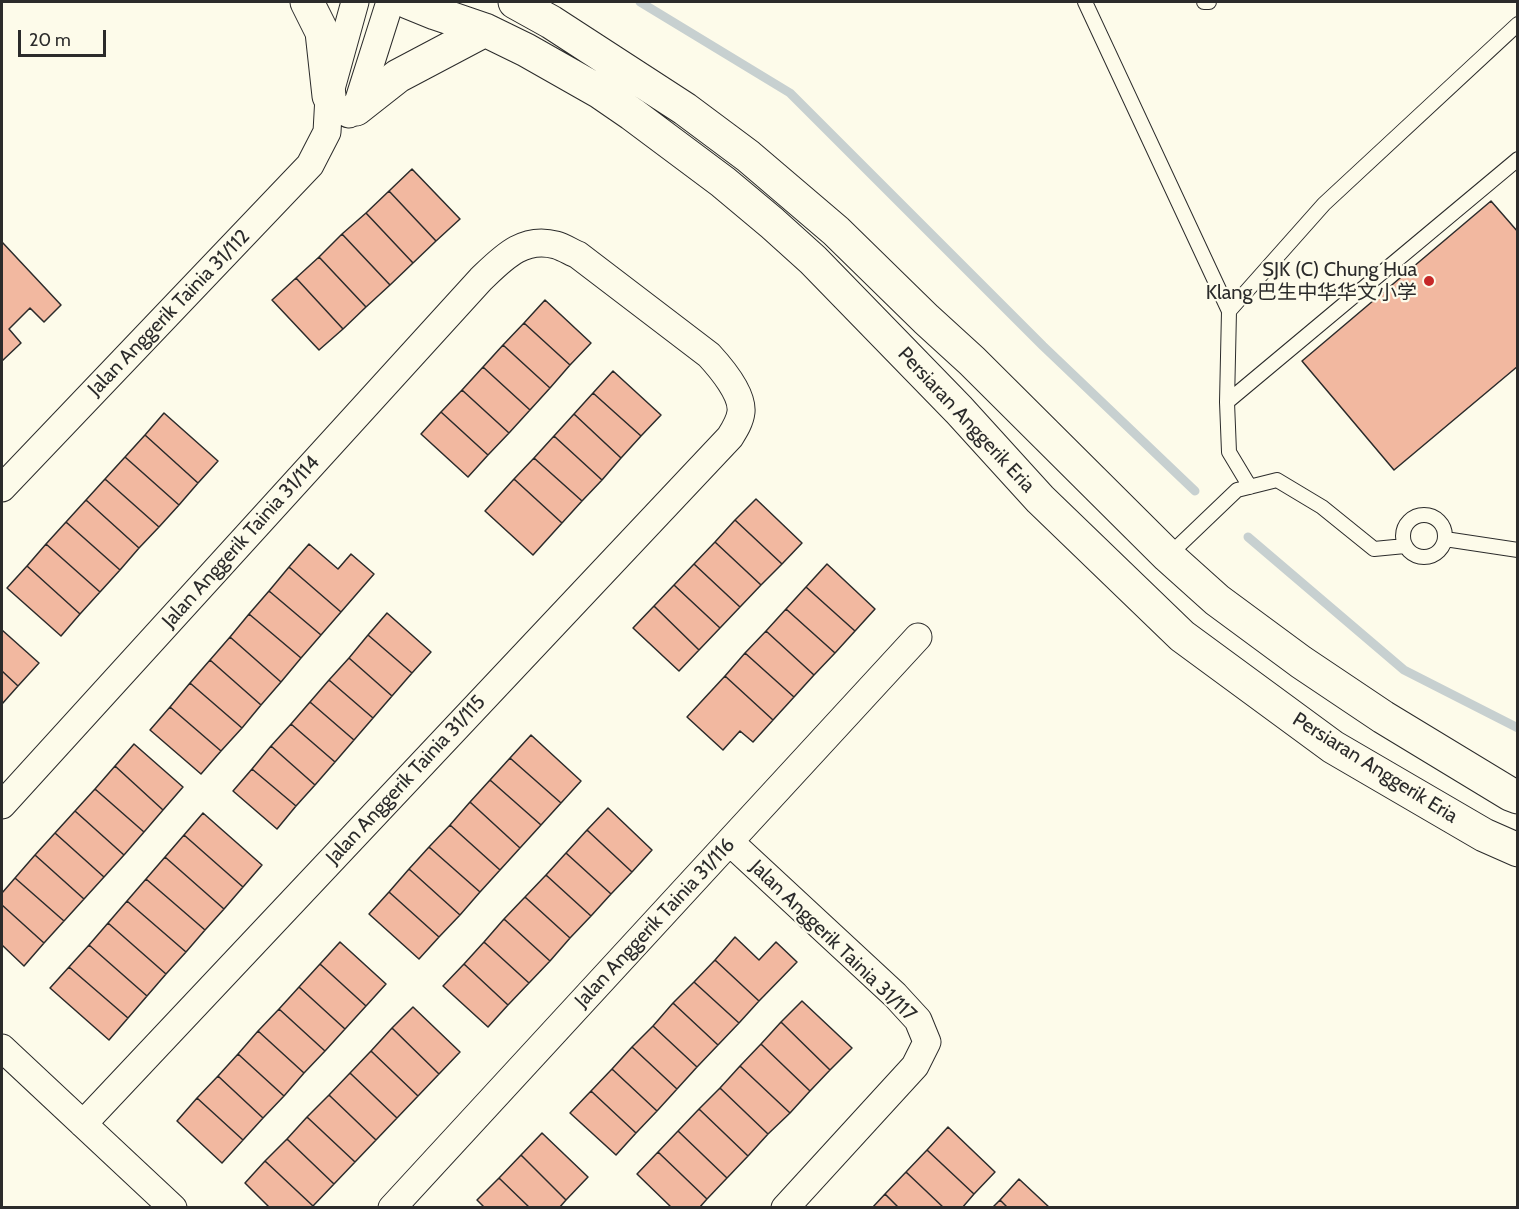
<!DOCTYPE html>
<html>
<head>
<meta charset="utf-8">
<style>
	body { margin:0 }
	#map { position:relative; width:1519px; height:1209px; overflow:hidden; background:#fdfbea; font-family:Cabin,sans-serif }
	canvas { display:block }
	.frame { position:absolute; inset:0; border:3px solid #2b2b2b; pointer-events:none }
	.scale { position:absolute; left:18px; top:30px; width:88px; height:27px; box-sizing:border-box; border:3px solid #2b2b2b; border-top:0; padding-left:8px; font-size:18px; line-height:21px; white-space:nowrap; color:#2b2b2b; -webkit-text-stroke:4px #fdfbea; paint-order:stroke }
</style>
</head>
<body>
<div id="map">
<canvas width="1519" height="1209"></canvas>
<div class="frame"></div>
<div class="scale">20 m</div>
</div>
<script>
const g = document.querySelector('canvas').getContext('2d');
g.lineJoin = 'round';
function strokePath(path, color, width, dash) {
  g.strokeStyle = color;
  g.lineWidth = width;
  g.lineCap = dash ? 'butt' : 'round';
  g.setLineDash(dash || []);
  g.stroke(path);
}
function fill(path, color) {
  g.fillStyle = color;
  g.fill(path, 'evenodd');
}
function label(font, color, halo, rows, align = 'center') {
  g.font = font + ' Cabin,"Noto Sans SC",sans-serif';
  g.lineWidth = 4.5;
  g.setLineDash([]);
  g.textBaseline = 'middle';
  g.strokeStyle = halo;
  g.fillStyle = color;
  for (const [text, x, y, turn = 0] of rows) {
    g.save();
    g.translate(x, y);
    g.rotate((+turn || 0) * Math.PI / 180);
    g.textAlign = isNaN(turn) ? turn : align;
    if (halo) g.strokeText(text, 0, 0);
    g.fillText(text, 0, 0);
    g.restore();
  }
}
strokePath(new Path2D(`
	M640 2 790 93 1043 346 1195 491
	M1248 537 1404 670 1518 728`), '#c7d0d0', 9);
const building = new Path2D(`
	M412 169 460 219 436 241 389 191Z
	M389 191 436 241 413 263 366 213Z
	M1491 201 1518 232V366L1394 470 1302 361Z
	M366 213 413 263 390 285 342 234Z
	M342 234 390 285 366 307 319 257Z
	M2 242 61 305 44 322 30 308 9 329 21 343 2 361Z
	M319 257 366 307 343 329 296 278Z
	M296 278 343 329 319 350 272 300Z
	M545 300 591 343 570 365 524 323Z
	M524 323 570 365 550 388 503 345Z
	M503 345 550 388 530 410 483 367Z
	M483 367 530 410 509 433 462 390Z
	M613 371 661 415 641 436 593 393Z
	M462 390 509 433 488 455 441 412Z
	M593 393 641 436 621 458 574 414Z
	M441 412 488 455 468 477 421 434Z
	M164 413 218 461 198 483 145 435Z
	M574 414 621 458 602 480 554 436Z
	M145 435 198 483 179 505 125 457Z
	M554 436 602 480 582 501 534 458Z
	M125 457 179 505 159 527 105 479Z
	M534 458 582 501 562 523 514 479Z
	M105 479 159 527 139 548 86 500Z
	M514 479 562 523 533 555 485 511Z
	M756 499 802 543 782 564 735 520Z
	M86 500 139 548 120 570 66 522Z
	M735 520 782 564 761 585 715 542Z
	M66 522 120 570 100 592 46 544Z
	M715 542 761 585 740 607 694 564Z
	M46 544 100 592 80 614 27 566Z
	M309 544 338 569 351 554 374 574 341 612 289 567Z
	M694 564 740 607 720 628 674 585Z
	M827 564 875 609 855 631 806 587Z
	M27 566 80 614 61 636 7 588Z
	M289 567 341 612 321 635 269 591Z
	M674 585 720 628 699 650 654 606Z
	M806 587 855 631 835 653 786 609Z
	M269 591 321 635 301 658 249 614Z
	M654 606 699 650 679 671 633 628Z
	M786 609 835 653 814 675 766 631Z
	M387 613 431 652 412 673 368 635Z
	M249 614 301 658 281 682 230 637Z
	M2 630 39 663 18 686 2 671Z
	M766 631 814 675 794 697 745 653Z
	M368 635 412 673 392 696 349 658Z
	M230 637 281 682 261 705 210 660Z
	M745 653 794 697 773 720 725 676Z
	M349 658 392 696 373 718 329 680Z
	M210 660 261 705 242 728 190 683Z
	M2 671 18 686 2 704Z
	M725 676 773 720 753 742 740 731 723 750 687 717Z
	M329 680 373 718 354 740 310 702Z
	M190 683 242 728 221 751 170 707Z
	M310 702 354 740 335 762 291 724Z
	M170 707 221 751 201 774 150 730Z
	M291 724 335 762 315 785 271 746Z
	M531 735 581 781 561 803 510 758Z
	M134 744 183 787 163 810 115 766Z
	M271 746 315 785 296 806 252 769Z
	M510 758 561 803 541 825 490 780Z
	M115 766 163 810 144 832 95 789Z
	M252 769 296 806 277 829 233 791Z
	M490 780 541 825 520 848 470 802Z
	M95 789 144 832 124 855 75 811Z
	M470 802 520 848 500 870 450 825Z
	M608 808 652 850 632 872 587 830Z
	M75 811 124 855 104 877 55 833Z
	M203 813 262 865 243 887 184 835Z
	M450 825 500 870 480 892 429 847Z
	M587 830 632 872 611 894 566 853Z
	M55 833 104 877 84 899 35 855Z
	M184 835 243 887 224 909 165 857Z
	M429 847 480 892 460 915 409 869Z
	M566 853 611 894 591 916 546 875Z
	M35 855 84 899 64 921 15 878Z
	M165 857 224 909 205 930 146 879Z
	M409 869 460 915 439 937 389 892Z
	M546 875 591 916 570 938 525 897Z
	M15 878 64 921 44 943 2 905V893Z
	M146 879 205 930 186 952 127 901Z
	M389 892 439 937 419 959 369 914Z
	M525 897 570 938 550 961 504 919Z
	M127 901 186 952 166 974 108 923Z
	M2 905 44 943 24 966 2 945Z
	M504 919 550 961 529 983 484 942Z
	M108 923 166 974 147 996 89 945Z
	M735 937 759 960 776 942 797 962 759 1001 715 960Z
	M340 942 386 984 366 1006 320 964Z
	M484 942 529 983 508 1005 464 964Z
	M89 945 147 996 128 1018 69 967Z
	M715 960 759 1001 739 1023 694 982Z
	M320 964 366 1006 345 1029 299 987Z
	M464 964 508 1005 488 1027 443 986Z
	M69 967 128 1018 109 1040 50 988Z
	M694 982 739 1023 718 1045 673 1003Z
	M299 987 345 1029 325 1051 279 1009Z
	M802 1001 852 1048 830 1070 781 1022Z
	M673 1003 718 1045 697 1067 653 1026Z
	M413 1007 460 1052 439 1074 392 1028Z
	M279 1009 325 1051 304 1073 258 1031Z
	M781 1022 830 1070 810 1091 761 1044Z
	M653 1026 697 1067 677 1089 632 1047Z
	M392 1028 439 1074 418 1096 371 1051Z
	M258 1031 304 1073 284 1096 238 1054Z
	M761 1044 810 1091 790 1113 740 1066Z
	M632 1047 677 1089 657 1111 612 1069Z
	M371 1051 418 1096 397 1118 350 1073Z
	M238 1054 284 1096 263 1118 218 1076Z
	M740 1066 790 1113 768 1134 720 1088Z
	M612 1069 657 1111 636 1133 591 1091Z
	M350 1073 397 1118 376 1140 329 1095Z
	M218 1076 263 1118 243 1140 197 1098Z
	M720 1088 768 1134 748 1156 699 1109Z
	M591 1091 636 1133 616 1155 570 1113Z
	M329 1095 376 1140 355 1162 307 1117Z
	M197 1098 243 1140 222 1163 177 1121Z
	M699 1109 748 1156 727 1178 678 1131Z
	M307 1117 355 1162 334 1184 287 1139Z
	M948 1127 995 1172 974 1194 927 1150Z
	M678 1131 727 1178 707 1199 658 1152Z
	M542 1133 588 1177 566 1200 521 1155Z
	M287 1139 334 1184 313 1206 265 1161Z
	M927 1150 974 1194 962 1208H944L906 1172Z
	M658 1152 707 1199 699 1208H672L637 1174Z
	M521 1155 566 1200 559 1208H530L499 1178Z
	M265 1161 313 1206 311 1208H270L245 1183Z
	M906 1172 944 1208H899L885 1194Z
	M499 1178 530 1208H485L477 1200Z
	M1019 1179 1050 1208H1008L1000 1200Z
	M885 1194 899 1208H872Z
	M1000 1200 1008 1208H992Z`);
fill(building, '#f2b8a0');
strokePath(building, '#2b2b2b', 1.5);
const lane = new Path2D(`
	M1085 2 1229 311 1227 402
	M1204 2H1209
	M1229 311 1324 204 1518 24
	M1250 487 1229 452 1227 402 1518 159
	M1403 536a21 21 0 1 1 42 0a21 21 0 1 1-42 0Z
	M1445 539 1518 550
	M1168 556 1237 490 1277 480 1322 507 1374 549 1405 546`);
const street = new Path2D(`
	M349 114 356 109 390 2
	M2 488 310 165 327 132 329 96 355 2
	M2 805 481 279C503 258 523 236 556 245 563 247 571 252 578 255L709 355C721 368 743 394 741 412 740 421 735 429 730 437L83 1124
	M730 842 895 995 918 1020 927 1042 915 1066 785 1208
	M2 1048 173 1208
	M392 1208 918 637`);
const secondary = new Path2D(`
	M307 2 322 32 329 96
	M408 2 435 13 485 30 526 50 600 92 632 114 723 182 772 223 813 260 959 410 1040 499 1182 636 1333 747 1484 835 1518 850
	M515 2 551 22 685 109 748 156 836 231 926 319 972 361 1168 556 1217 600 1301 662 1383 717 1510 794 1518 797
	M356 109 398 76 485 30`);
strokePath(lane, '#2b2b2b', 16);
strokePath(street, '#2b2b2b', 29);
strokePath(secondary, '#2b2b2b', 35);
strokePath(lane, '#fdfbea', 14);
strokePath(street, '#fdfbea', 27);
strokePath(secondary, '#fdfbea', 33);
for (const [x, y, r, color] of [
	[1429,281,6,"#c62828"]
]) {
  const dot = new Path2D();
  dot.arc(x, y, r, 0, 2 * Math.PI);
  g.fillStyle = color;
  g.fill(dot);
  strokePath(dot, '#fdfbea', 2);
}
label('20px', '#2b2b2b', '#fdfbea', [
	["SJK (C) Chung Hua",1417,270],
	["Klang 巴生中华华文小学",1417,293]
], 'right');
label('20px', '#2b2b2b', '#fdfbea', [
	["Jalan Anggerik Tainia 31/112",169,313,-46],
	["Persiaran Anggerik Eria",966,420,47],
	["Jalan Anggerik Tainia 31/114",241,542,-48],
	["Persiaran Anggerik Eria",1375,768,32],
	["Jalan Anggerik Tainia 31/115",406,780,-47],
	["Jalan Anggerik Tainia 31/116",655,923,-47],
	["Jalan Anggerik Tainia 31/117",833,941,44]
]);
</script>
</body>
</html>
